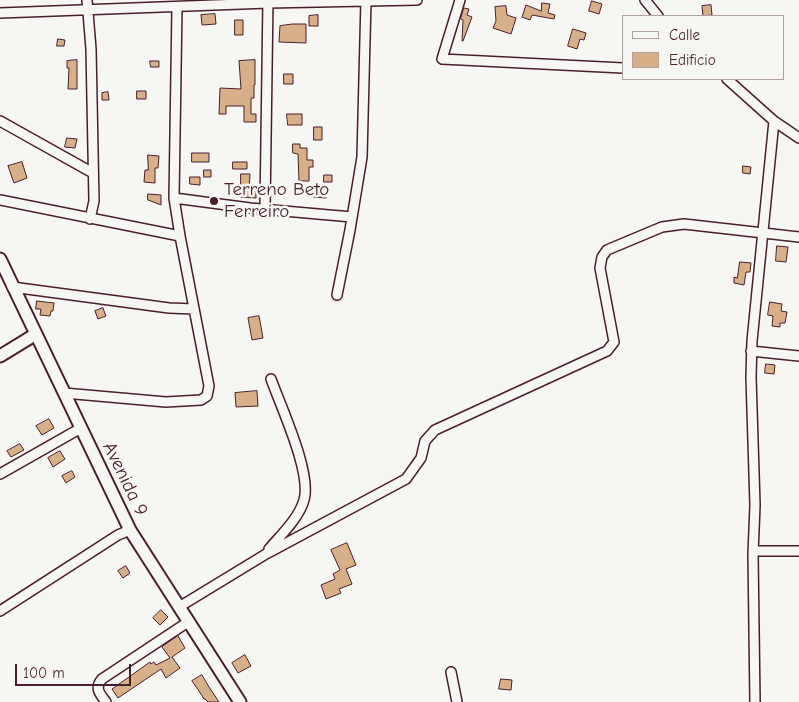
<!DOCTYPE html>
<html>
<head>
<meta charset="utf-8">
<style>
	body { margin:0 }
	#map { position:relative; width:799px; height:702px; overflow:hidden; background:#f6f6f2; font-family:"Comic Neue",sans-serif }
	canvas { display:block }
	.legend { position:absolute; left:622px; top:15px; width:162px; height:65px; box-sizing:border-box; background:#f6f6f2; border:1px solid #b1a0a2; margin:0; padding:6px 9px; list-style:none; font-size:15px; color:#4a1f2b }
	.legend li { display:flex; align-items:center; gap:10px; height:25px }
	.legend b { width:25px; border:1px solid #b1a0a2 }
	.scale { position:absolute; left:15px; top:664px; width:116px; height:22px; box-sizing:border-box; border:2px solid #4a1f2b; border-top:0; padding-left:6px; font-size:15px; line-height:18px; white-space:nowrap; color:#4a1f2b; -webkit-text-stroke:4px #f6f6f2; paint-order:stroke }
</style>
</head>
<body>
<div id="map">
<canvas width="799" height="702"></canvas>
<ul class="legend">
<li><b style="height:6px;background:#f6f6f2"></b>Calle</li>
<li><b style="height:14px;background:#d7b089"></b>Edificio</li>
</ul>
<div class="scale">100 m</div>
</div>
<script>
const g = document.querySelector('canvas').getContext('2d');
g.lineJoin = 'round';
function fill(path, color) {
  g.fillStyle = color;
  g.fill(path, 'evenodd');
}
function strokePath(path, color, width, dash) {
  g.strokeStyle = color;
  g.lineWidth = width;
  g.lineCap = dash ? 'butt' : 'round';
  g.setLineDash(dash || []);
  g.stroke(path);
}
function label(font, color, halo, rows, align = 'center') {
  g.font = font + ' "Comic Neue",sans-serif';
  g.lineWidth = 5;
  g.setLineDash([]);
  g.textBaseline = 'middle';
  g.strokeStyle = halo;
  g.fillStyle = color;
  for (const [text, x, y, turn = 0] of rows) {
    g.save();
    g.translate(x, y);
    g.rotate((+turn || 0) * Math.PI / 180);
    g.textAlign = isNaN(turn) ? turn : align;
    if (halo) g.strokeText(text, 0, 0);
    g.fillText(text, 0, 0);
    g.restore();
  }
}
const building = new Path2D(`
	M592 1 602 4 599 14 589 11Z
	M542 3 550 4 548 13 555 15 554 19 532 15 530 20 522 17 526 5 541 11Z
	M711 5 712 15 703 16 702 6Z
	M506 6 507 15 516 18 511 34 493 28 496 21 495 7Z
	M464 8 469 9 467 15 472 17 463 41H462L463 20 461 19Z
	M215 14 216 24 202 25 201 15Z
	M318 15V26H309V16Z
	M235 20H243V35H235Z
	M293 24H306V43L279 42 280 26Z
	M573 29 586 33 584 40 580 39 577 49 568 46Z
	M58 39 65 40 64 46H57Z
	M77 60V89H68L69 68H67V61Z
	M255 60V85H254V98H251V114H256V122H244V106H226V114H219L220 88 241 89 239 61Z
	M150 61H159V67H151Z
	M284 74H293V84H284Z
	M137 91H146V99H137Z
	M108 92 109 100H102V93Z
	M287 114H302V125H288Z
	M314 127H322V140H314Z
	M67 138 77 139 75 148 65 147Z
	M293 144H300V148H307V160H313V167H309V181H299L298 154 293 153Z
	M192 153H209V162H192Z
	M148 155 159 156 158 168H155V183L144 182 145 170H148Z
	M22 162 27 178 14 183 8 166Z
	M233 162H247V169H233Z
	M743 166 751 167 750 174 743 173Z
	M204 170H211V177H204Z
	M241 174H250L249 189H256V198L241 197Z
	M324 175H332V182H324Z
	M190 177H200V185L190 184Z
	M315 188 326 189V198L314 197Z
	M148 194 161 195V205L148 200Z
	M777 246 788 247 786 262 776 261Z
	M740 262 751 263 750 272H746L744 285 734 283V277L737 278Z
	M37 301 54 303 53 311H51L50 316 40 315 41 309H36Z
	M770 302 782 304 781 311 787 312 785 323H780V327L772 326 773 316 768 315Z
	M103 308 106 316 98 319 95 311Z
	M259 316 263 338 252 340 248 318Z
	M766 364 775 365 774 374 765 373Z
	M257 391 258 406 236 407 235 393Z
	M49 419 54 428 42 435 36 426Z
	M20 444 24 450 11 457 7 451Z
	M60 451 65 459 53 467 48 458Z
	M72 471 75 477 66 483 62 476Z
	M347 543 356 565 346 569 352 584 339 589 341 593 326 599 321 585 335 579 333 574 340 570 331 550Z
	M126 566 130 573 123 578 118 571Z
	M161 610 168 617 160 625 153 618Z
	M178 636 185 648 172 657 180 668 166 678 161 669 118 698 112 689 150 662 151 664 154 662 156 665 170 658 162 647Z
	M245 655 251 666 238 673 232 663Z
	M202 675 209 687 219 702H208L205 699H204L197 688 192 681Z
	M501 679 512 680 511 690 499 689Z`);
fill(building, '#d7b089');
strokePath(building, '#4a1f2b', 1);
const street = new Path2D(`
	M87 0 91 49 94 201 90 219
	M460 0 442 59 623 68
	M645 0 658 16
	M0 13 268 3 417 0
	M727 79 774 121 799 138
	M0 121 93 173
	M174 198 250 208 352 217
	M0 200 180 236
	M265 209 268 0
	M12 287 169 308 194 309
	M337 295 350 230 362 157 366 0
	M751 351 799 356
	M64 393 166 402 201 400 207 396 209 386 180 236 174 198 177 7
	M0 474 81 428
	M269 549C281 535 299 518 304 500 312 473 281 407 271 379
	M753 551H799
	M179 607 266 554 406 479 421 458 425 441 435 430 607 351 614 342 600 268 602 257 607 250 662 227 684 224 799 237
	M0 611 118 535 130 530
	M451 672 457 702
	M106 702C100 694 94 688 102 679L188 622
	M755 702 753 554 755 505 751 377 752 341 774 121`);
const secondary = new Path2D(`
	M0 259 130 530 240 702
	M0 356 36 334`);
strokePath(street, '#4a1f2b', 12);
strokePath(secondary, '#4a1f2b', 15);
strokePath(street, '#f6f6f2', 9);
strokePath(secondary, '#f6f6f2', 11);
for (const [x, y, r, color] of [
	[214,201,5,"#4a1f2b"]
]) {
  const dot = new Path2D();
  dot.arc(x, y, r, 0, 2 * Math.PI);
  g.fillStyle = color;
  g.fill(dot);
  strokePath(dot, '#f6f6f2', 2);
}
label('19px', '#4a1f2b', '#f6f6f2', [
	["Terreno Beto",224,190],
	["Ferreiro",224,212]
], 'left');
label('19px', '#4a1f2b', '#f6f6f2', [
	["Avenida 9",125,479,64]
]);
</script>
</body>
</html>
